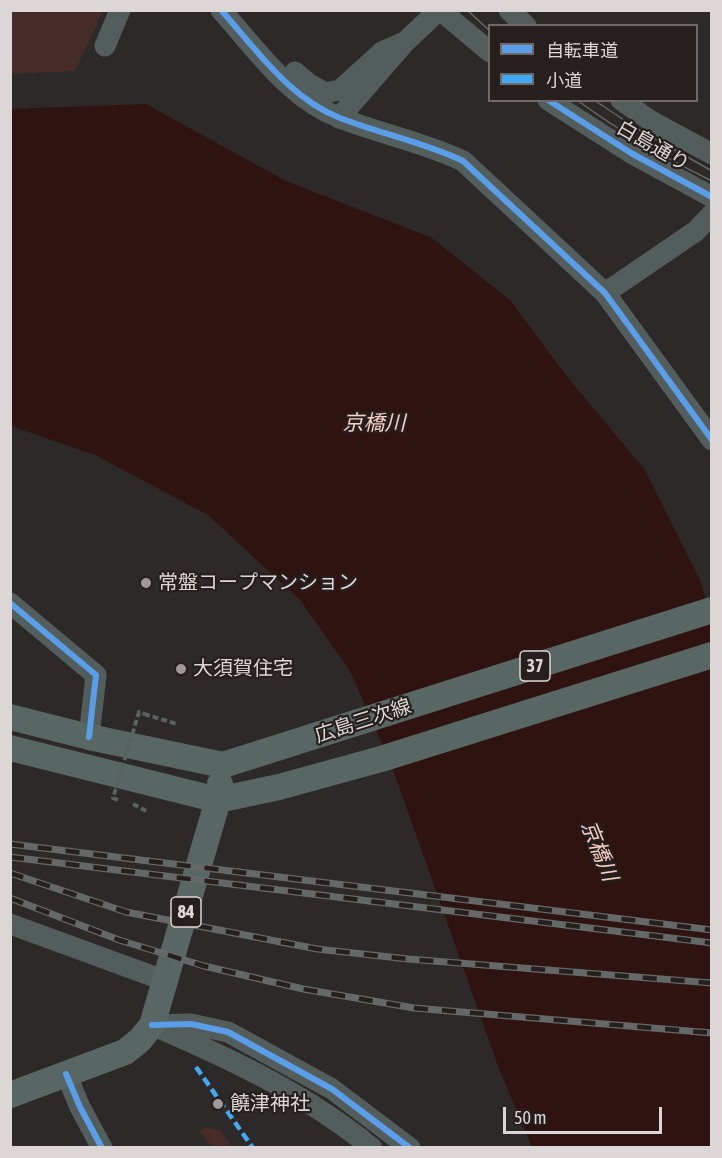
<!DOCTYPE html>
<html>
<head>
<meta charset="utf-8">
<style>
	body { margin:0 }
	#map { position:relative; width:722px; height:1158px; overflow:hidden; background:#2e2929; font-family:"Asap Condensed","Noto Sans JP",sans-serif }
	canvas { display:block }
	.frame { position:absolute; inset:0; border:12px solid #dcd7d6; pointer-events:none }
	.legend { position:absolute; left:488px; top:24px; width:210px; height:78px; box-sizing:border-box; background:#261f1e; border:2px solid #6f6968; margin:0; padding:8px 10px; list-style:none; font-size:18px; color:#dcd7d6 }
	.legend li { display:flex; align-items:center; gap:12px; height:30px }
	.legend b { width:30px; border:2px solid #6f6968 }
	.scale { position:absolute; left:503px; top:1107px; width:159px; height:27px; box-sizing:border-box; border:3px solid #dcd7d6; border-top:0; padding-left:8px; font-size:18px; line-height:21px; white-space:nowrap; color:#dcd7d6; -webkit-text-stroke:4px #261f1e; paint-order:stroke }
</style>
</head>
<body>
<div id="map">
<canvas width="722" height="1158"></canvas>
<div class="frame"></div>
<ul class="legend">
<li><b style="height:8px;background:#5a9eea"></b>自転車道</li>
<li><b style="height:8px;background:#3fa9f5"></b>小道</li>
</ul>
<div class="scale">50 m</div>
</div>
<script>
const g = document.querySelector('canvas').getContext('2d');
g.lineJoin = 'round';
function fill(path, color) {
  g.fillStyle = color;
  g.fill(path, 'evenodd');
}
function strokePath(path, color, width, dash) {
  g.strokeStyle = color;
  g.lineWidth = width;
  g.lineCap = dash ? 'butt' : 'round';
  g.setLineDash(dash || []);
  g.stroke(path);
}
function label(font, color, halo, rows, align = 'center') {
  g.font = font + ' "Asap Condensed","Noto Sans JP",sans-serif';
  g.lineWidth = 4.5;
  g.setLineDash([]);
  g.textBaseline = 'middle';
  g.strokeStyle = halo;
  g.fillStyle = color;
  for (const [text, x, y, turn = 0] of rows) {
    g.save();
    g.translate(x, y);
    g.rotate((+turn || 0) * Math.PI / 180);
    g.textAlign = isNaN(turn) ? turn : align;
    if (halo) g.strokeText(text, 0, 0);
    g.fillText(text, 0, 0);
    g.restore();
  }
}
fill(new Path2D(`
	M10 11 11 10 103 11 75 71 11 74Z
	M204 1127 220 1130 232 1147H212L199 1131Z`), '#452c28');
fill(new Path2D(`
	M146 104 284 180 432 238 511 301 565 374 645 470 700 580 711 616V1147H532L498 1066 391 764 350 671 300 600 208 515 95 455 11 426 10 109Z`), '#2e1310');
strokePath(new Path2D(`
	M144 714 177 724
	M133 804 148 812`), '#5a605f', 4, [6, 3]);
strokePath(new Path2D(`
	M221 10C256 49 290 99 340 118 381 134 423 142 463 161L605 293 712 440
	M440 10 490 52
	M509 10 526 26
	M105 46 120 10
	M295 72 309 84 325 93 340 90 382 52 405 42
	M548 100 631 153 712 197
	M621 100 651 121 712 154
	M339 118 405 42 439 10
	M605 293 696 231 712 214
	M10 603 96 675 89 737
	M10 924 166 981
	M152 1025 191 1024 228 1032 332 1089 410 1148
	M159 1028C233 1060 309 1096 372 1148
	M66 1074 80 1107 102 1148`), '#535e5c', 21);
strokePath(new Path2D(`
	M10 717 89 737 223 765 712 610
	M10 748 218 800 279 787 381 759 712 655
	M10 1095 125 1052 140 1040 152 1025 218 800 220 784`), '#586764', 26);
strokePath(new Path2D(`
	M467 10 490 31
	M577 100C619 131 665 158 712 181
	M594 100 636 128 712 171`), '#646967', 1.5);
const rail = new Path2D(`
	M10 844 712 930
	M10 857 712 943
	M10 873 126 912 317 949 408 959 712 983
	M10 898 119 940 204 966 303 989 414 1008 712 1033`);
strokePath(rail, '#646967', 7);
strokePath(rail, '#261f1e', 4.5, [14]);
strokePath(new Path2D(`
	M118 800 113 798 139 712 144 714`), '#5a605f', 4, [6, 3]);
strokePath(new Path2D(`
	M196 1067 253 1148`), '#3fa9f5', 4.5, [9, 4.5]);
strokePath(new Path2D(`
	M221 10C256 49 290 99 340 118 381 134 423 142 463 161L605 293 712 440
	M548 100 631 153 712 197
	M10 603 96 675 89 737
	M152 1025 191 1024 228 1032 332 1089 410 1148
	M66 1074 80 1107 102 1148`), '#5a9eea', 6);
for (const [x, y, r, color] of [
	[146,583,6,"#9f9a99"],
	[181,669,6,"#9f9a99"],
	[218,1104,6,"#9f9a99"]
]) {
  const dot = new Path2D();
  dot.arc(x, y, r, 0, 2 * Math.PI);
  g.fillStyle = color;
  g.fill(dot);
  strokePath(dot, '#261f1e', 2);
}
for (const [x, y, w] of [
	[535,666,30],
	[186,912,30]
]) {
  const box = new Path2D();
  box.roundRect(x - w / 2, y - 15, w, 30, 4.5);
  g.fillStyle = '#261f1e';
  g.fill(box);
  strokePath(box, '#dcd7d6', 1.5);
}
label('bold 18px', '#dcd7d6', null, [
	["37",535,666],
	["84",186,912]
]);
label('20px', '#dcd7d6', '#261f1e', [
	["白島通り",653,146,30],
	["広島三次線",363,721,-18]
]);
label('20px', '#dcd7d6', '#261f1e', [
	["常盤コープマンション",158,583],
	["大須賀住宅",193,669],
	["饒津神社",230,1104]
], 'left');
label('italic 21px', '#f7cec8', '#261f1e', [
	["京橋川",374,423],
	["京橋川",599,851,68]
]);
</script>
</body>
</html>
